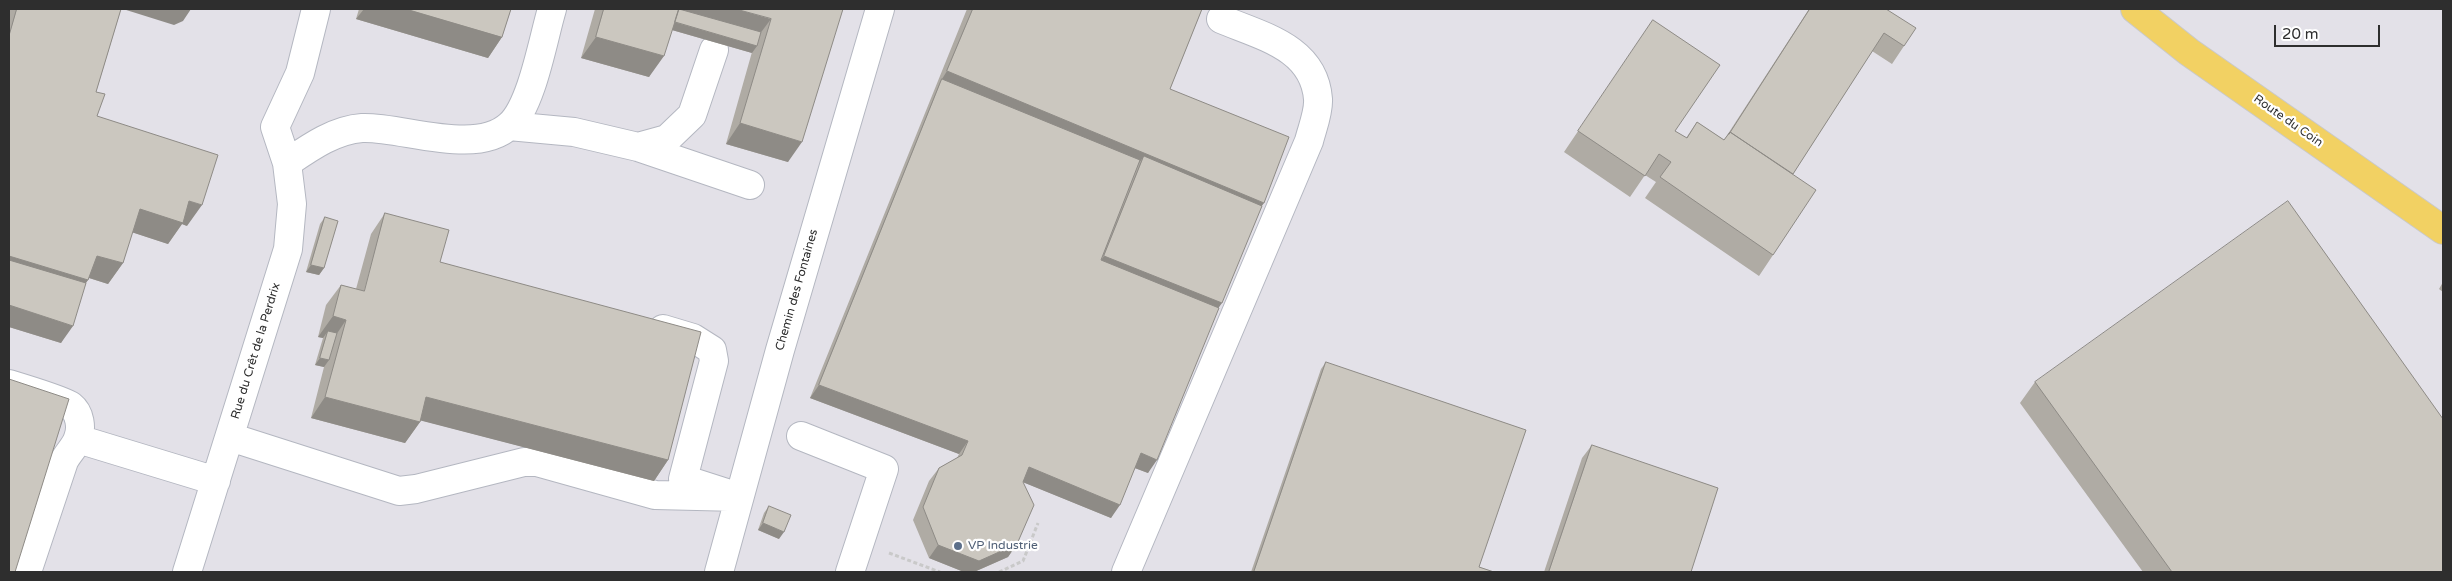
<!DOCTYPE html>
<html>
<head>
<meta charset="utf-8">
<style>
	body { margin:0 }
	#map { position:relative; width:2452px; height:581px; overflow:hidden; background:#efe9e1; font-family:"Varela Round",sans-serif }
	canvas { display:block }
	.frame { position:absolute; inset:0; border:10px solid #2e2e2e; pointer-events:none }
	.scale { position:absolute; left:2274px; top:25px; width:106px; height:22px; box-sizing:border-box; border:2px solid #2e2e2e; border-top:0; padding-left:6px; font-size:15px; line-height:18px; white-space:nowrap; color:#2e2e2e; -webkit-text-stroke:4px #fff; paint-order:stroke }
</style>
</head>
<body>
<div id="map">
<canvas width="2452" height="581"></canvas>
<div class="frame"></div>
<div class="scale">20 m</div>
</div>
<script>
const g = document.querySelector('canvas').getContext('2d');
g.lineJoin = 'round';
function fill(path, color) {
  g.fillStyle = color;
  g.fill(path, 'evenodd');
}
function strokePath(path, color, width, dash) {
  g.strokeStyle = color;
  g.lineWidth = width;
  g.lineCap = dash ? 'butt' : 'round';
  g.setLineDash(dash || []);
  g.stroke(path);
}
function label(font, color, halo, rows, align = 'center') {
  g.font = font + ' "Varela Round",sans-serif';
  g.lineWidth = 4.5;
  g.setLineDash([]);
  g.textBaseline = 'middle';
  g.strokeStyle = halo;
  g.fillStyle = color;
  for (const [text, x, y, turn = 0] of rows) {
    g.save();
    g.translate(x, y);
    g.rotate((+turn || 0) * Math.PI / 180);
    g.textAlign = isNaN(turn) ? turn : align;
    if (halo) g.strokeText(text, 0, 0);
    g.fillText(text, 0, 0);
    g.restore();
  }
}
fill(new Path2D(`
	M9 9H2443V572H9Z`), '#e3e1e8');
const minor = new Path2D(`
	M509 126 574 132 638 147 667 139 692 115 714 50
	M638 147 750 185
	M287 163C309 148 334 130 362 128 401 126 476 157 510 125 532 105 543 39 552 9
	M9 384C21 388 63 400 71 406 80 413 82 428 78 438 76 446 68 453 64 461L27 572
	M801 436 884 469 850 572
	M230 437 399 491 416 489 524 462H537L655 495 739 497 683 479 714 361 712 350 693 338 663 329
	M78 439 216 481
	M187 572 288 249 292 204 287 163 275 127 300 73 316 9
	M719 572 780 350 880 9
	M1126 572 1309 141C1312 129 1319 112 1318 99 1314 47 1261 36 1221 19`);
const major = new Path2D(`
	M2135 9 2189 52 2443 230`);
strokePath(minor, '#b4b7c1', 30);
strokePath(major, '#c9c9c9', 30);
strokePath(new Path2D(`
	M889 553 940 572
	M999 572 1023 561 1038 523`), '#c9c9c9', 3, [4, 2.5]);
strokePath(minor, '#fff', 28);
strokePath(major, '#f2d163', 28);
fill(new Path2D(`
	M9 9H121L96 92 97 116 187 226 182 224 168 244 132 232 123 263 108 284 89 278 86 283 61 343 9 327Z
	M359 9H511L502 37 488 58 356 19Z
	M595 9H843L788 162 726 144 752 52V53L672 30 649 77 581 58Z
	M967 9H1202L1170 89 1262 206 1148 473 1135 468 1111 518 1023 482 1017 544 1008 557 974 572H964L929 558 913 520 929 481 939 468 957 458 959 454 810 398Z
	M1809 9H1886L1904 46 1892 64 1872 51 1793 174 1773 255 1759 276 1645 198 1656 182 1645 175 1630 197 1564 152 1653 20 1675 131 1686 138 1697 122 1724 140Z
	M385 213 440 262 668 460 654 481 420 420V422L405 443 311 418 324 367 315 365 323 338 318 337 326 305 341 285 356 289 371 234Z
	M325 217 324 268 319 275 306 272 320 224Z
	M2443 282V292L2439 289Z
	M1326 362 1479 567 1494 572H1251L1321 369Z
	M2035 382 2443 572H2143L2020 403Z
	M1592 445 1691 572H1544L1582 458Z
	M769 506 779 539 758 530 764 513Z`), '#afaba4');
fill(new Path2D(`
	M123 9H191L183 21 174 25Z
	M364 9H406L502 37 488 58 356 19Z
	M674 9H736L771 19 756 39Z
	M670 21 757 46 752 53 665 28Z
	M596 37 664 56 649 77 581 58Z
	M947 71 1264 203 1249 224 1144 156 1131 174 942 79Z
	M740 123 802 142 788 162 726 144Z
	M189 201 202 205 187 226 182 224 168 244 125 230 140 209Z
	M9 256 88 280 73 301 9 281Z
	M97 256 123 263 108 284 83 276Z
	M1104 256 1222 303 1209 321 1092 273Z
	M311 265 324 268 319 275 306 272Z
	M9 305 73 326 61 343 9 327Z
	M333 316 346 320 332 341 328 331 323 338 318 337Z
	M320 358 329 360 324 367 315 365Z
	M819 385 968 441 959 454 810 398Z
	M325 397 420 422 405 443 311 418Z
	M426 397 668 460 654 481 411 418Z
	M1141 453 1157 460 1148 473 1132 467Z
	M1029 467 1120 505 1111 518 1020 481Z
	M763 523 784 532 779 539 758 530Z
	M1017 544 1008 557 974 572H964L929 558 938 545Z`), '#8e8b86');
const building = new Path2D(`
	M17 9H121L96 92 105 94 97 116 218 155 202 205 189 201 183 223 140 209 123 263 97 256 88 280 9 256V36Z
	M406 9H511L502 37Z
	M604 9H679L664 56 596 37Z
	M679 9 761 32 757 46 675 22Z
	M736 9H843L802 142 740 123 771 19Z
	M973 9H1202L1170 89 1289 137 1264 203 947 71Z
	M1810 9H1886L1916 28 1904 46 1884 33 1793 174 1730 132 1729 134Z
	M1653 20 1720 65 1675 131 1687 138 1697 122 1724 140 1730 132 1816 190 1773 255 1660 177 1671 162 1659 154 1645 176 1578 131Z
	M942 79 1140 160 1101 260 1219 308 1157 460 1141 453 1120 505 1029 467 1023 482 1034 505 1017 544 979 561 938 545 923 507 939 468 962 455 968 441 819 385Z
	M1144 156 1262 206 1222 303 1104 256Z
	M2288 201 2443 419V572H2172L2035 382Z
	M385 213 449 230 440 262 701 332 668 460 426 397 420 422 325 397 346 320 333 316 341 285 364 291Z
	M325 217 338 221 324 268 311 265Z
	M9 260 86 283 73 326 9 305Z
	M328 331 337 333 329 360 320 358Z
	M1326 362 1526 430 1479 567 1494 572H1254Z
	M9 379 69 399 15 572H9Z
	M1592 445 1718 488 1691 572H1549Z
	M769 506 791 515 784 532 763 523Z`);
fill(building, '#cbc7bf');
strokePath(building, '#8e8b86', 1);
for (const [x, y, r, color] of [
	[958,546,5,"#5c6f8a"]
]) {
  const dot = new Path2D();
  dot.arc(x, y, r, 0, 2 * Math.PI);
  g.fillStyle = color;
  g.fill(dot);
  strokePath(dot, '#fff', 2);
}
label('12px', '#2e2e2e', '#fff', [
	["Route du Coin",2288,121,35],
	["Chemin des Fontaines",797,290,-74],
	["Rue du Crêt de la Perdrix",256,351,-73]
]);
label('12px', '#4e5e75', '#fff', [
	["VP Industrie",968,546]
], 'left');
</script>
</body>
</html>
